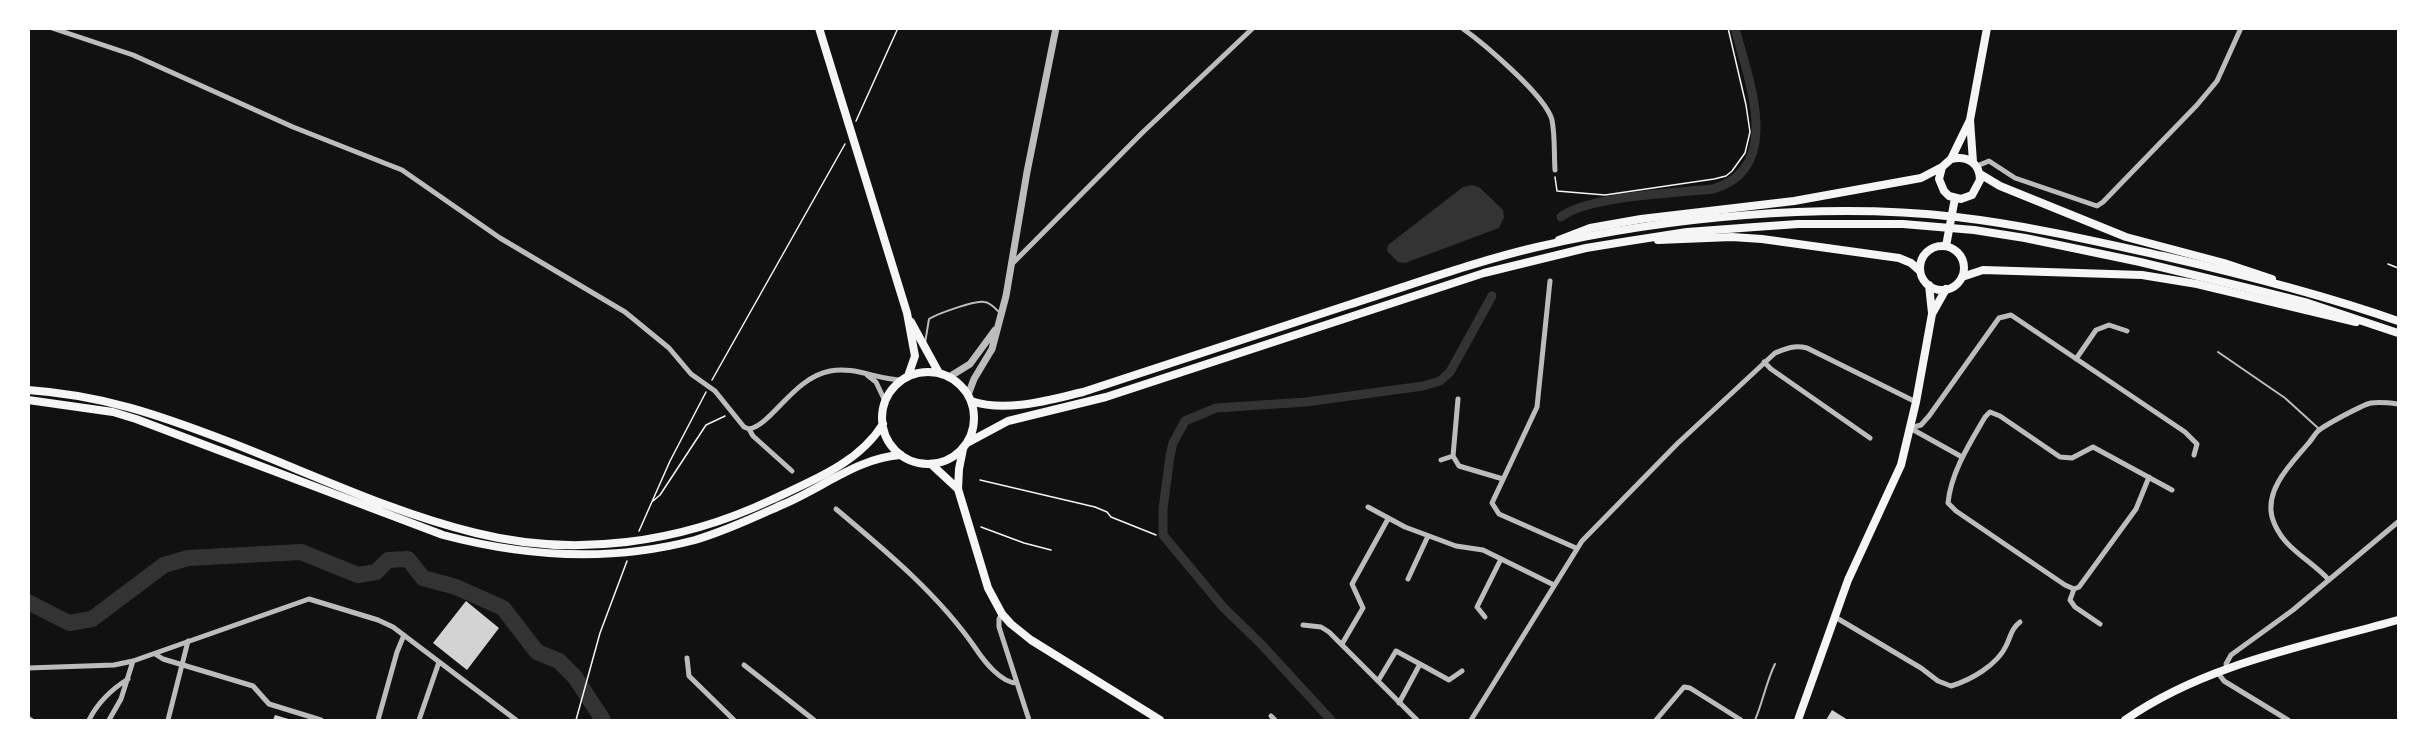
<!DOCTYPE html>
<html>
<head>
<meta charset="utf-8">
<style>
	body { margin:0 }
	#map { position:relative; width:2427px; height:749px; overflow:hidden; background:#111; font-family:Raleway,sans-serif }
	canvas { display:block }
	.frame { position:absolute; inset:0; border:30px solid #fff; pointer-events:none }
</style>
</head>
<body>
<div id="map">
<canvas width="2427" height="749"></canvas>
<div class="frame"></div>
</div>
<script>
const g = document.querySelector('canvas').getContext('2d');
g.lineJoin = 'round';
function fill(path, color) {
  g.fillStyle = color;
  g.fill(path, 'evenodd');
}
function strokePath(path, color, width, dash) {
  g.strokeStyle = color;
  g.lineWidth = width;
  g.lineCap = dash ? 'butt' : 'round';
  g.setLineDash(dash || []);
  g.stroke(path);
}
fill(new Path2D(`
	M1472 185 1479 187 1503 210 1504 217 1499 228 1405 263 1398 262 1387 251 1388 245 1463 187Z`), '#333');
strokePath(new Path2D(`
	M1561 217C1586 196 1677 193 1713 189 1785 168 1748 79 1735 28
	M1331 720 1261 644 1223 607 1163 535V509L1170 456 1173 443 1185 421 1216 408 1306 402 1423 386 1440 381 1450 372 1492 296`), '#333', 9);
strokePath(new Path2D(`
	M28 602 69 623 92 619 164 565 188 558 301 552 358 575 376 572 388 560 408 559 423 578 456 587 503 608 537 652 559 661 575 677 603 720`), '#333', 16);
fill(new Path2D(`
	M466 601 499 628 467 670 433 643Z
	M1832 710 1848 720H1826Z
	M275 715 292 720H273Z`), '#d3d3d3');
strokePath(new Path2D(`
	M856 121 898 28
	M1555 177 1557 191 1605 195 1714 179 1726 176 1732 171 1745 153 1750 132 1746 105 1728 28
	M2388 264 2398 268
	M712 380 845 144
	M980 480 1095 507 1107 512 1111 517 1156 535
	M653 501 660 495 706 425 725 416
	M981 527 1024 543 1051 550
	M639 531 670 461 706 392
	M576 720 600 633 627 561`), '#f5f5f5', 1.5);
strokePath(new Path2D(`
	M925 343 929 319C937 314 975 300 984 302 990 302 996 309 1000 313
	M2218 352 2285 398 2318 428
	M1755 720C1763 702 1766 682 1775 664`), '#bcbcbc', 2);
strokePath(new Path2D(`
	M52 28 133 55 293 127 402 170 500 238 625 312 669 348 691 374 715 391 744 427 749 429C772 425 793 378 830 371 854 366 878 380 903 380
	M1462 28C1483 43 1546 96 1552 120 1555 135 1554 154 1555 170
	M1977 166 1989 161 2015 178 2097 206 2103 202 2197 105 2217 81 2241 28
	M1012 264 1143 132 1253 28
	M1550 281 1537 407 1492 503 1499 514 1576 548
	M2076 359 2096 330 2109 325 2127 331
	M1764 362 1771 369 1870 438
	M867 375 876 382 885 401
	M1458 399 1453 456 1459 466 1503 479
	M1910 428 1921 425 1929 416 1999 318 2011 315 2185 432 2197 444 2194 455
	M1910 428 1962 457
	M749 429 753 436 792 471
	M1441 460 1453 456
	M1368 507 1405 527 1456 546 1483 550 1554 585
	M836 509C886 551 939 595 976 649 984 661 1001 683 1017 683
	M1408 579 1428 536
	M2329 580C2309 558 2281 548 2272 517 2265 489 2291 464 2307 445 2311 441 2314 435 2318 431 2325 425 2362 405 2371 403 2379 402 2390 403 2398 404
	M2074 589 2065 585 1956 511 1948 503C1951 472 1970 443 1985 417L1990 412 2000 416 2060 457 2072 458 2093 447 2172 490
	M2074 589 2079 587 2136 509 2149 477
	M2074 589 2070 600 2075 607 2100 624
	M1002 614 999 619V627L1029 720
	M1485 617 1477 607 1501 559
	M1835 617 1921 668 1938 681 1951 686C1971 680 1997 665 2006 646 2011 636 2011 629 2020 622
	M1303 625 1321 627 1329 632 1417 720
	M1342 644 1363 608 1352 584 1388 519
	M155 654 163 659 253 686 269 704 321 720
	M687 658 689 676 734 720
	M1420 664 1449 680 1462 671
	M744 665 814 720
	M28 668 114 665 133 661 309 599 378 620 393 627 516 720
	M2227 669 2226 664 2231 655 2293 610 2398 522
	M2218 673 2224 681 2288 720
	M1378 681 1396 651 1420 664 1399 703
	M1271 716 1275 720
	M28 718 31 720
	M89 720C97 704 112 689 128 679
	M109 720 121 699 133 661
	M168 720 188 641
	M378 720 397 652 404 635
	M419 720 439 662
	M1471 720 1582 541 1678 443 1775 353C1787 348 1794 345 1807 348L1916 402
	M1656 720 1684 687 1690 688 1741 720`), '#bcbcbc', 5);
strokePath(new Path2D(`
	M949 377 970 364 995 330
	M968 395 974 379 992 349 1006 296 1027 172 1056 28`), '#bcbcbc', 7);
strokePath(new Path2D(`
	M1951 159C1967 155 1980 163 1980 180L1972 195 1961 199 1949 196 1944 191 1939 179 1942 167 1951 159 1970 120
	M1973 162 1970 120 1987 28
	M1980 174 2000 186 2126 237 2224 263 2272 279
	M1559 240 1590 228 1641 219 1794 201 1921 178 1942 167
	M1658 240 1732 237 1762 239 1899 258 1911 263 1920 271
	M1946 246 1955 198
	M1920 268a22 22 0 1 1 44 0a22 22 0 1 1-44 0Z
	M1962 277 1983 270 2142 275 2197 284 2356 322
	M1929 285 1932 313
	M963 449 959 469 958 489 988 588 1002 614 1011 624 1031 640 1160 720
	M931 464 958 489
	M1798 720 1848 580 1901 465 1916 402 1932 314 1946 289
	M2125 720C2205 664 2306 646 2398 620`), '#f5f5f5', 8);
strokePath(new Path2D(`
	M819 28 907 313 915 356 908 376
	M911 322 939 373
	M882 418a46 46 0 1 1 92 0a46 46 0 1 1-92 0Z
	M28 390C102 395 159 415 227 441 310 473 390 512 476 533 575 558 680 543 771 500 811 481 858 464 883 424
	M28 400 113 412 136 419 443 535C526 557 612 562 695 540 726 531 755 517 784 504 822 488 860 457 901 455
	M971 401C1006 413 1049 400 1083 392 1172 363 1260 334 1348 305 1411 285 1473 262 1537 247 1666 217 1824 202 1956 217 2026 225 2094 241 2163 256 2242 274 2321 294 2398 321
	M967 443 1008 421 1106 397 1484 273 1586 248 1629 241 1687 232 1755 227 1798 224H1903L1974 230 2025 238 2140 262 2256 290 2308 303 2398 333`), '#f5f5f5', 8);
</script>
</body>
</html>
